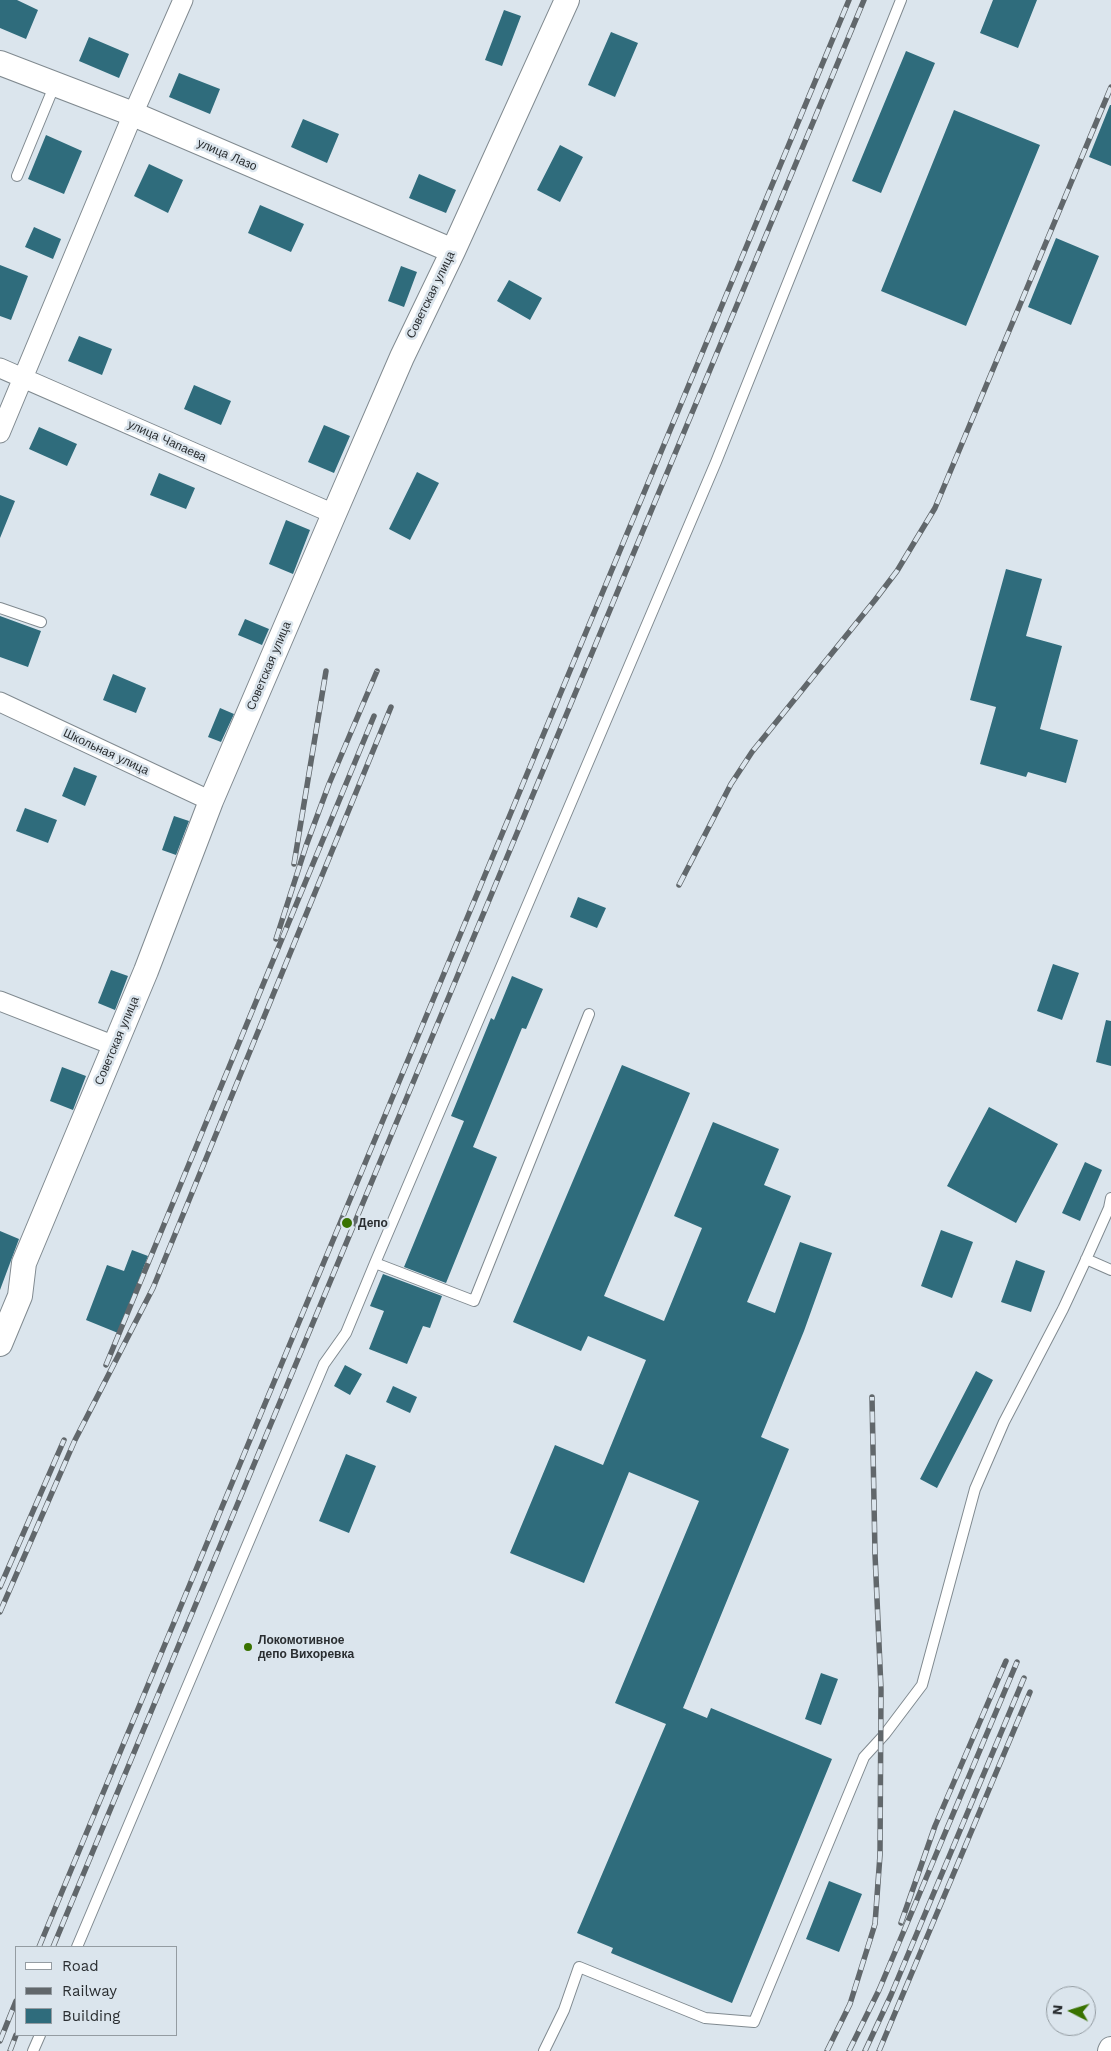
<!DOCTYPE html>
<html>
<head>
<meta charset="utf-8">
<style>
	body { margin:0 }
	#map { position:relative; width:1111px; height:2051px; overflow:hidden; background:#dbe5ed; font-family:"Work Sans",sans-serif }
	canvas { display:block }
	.legend { position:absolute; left:15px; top:1946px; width:162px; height:90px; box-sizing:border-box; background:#dbe5ed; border:1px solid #949ca2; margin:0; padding:6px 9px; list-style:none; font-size:15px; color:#2a2e31 }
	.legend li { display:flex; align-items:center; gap:10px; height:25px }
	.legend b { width:25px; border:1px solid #949ca2 }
	.north { position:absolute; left:1046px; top:1986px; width:50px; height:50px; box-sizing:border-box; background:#dbe5ed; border:1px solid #949ca2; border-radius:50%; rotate:275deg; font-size:14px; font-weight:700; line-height:20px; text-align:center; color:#2a2e31 }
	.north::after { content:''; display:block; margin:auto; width:18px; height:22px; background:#397200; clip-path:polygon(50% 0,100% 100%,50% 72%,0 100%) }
</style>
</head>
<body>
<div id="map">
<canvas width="1111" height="2051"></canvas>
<ul class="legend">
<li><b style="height:6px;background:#fff"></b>Road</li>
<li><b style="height:6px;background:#61676b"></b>Railway</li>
<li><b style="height:14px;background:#2f6c7c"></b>Building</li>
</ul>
<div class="north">N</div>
</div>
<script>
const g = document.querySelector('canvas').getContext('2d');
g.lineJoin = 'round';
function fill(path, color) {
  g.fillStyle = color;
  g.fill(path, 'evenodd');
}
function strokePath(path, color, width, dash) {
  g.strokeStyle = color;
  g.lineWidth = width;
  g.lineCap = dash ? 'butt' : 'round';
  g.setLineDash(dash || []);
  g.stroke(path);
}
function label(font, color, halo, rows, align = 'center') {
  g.font = font + ' "Work Sans",sans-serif';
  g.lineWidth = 5;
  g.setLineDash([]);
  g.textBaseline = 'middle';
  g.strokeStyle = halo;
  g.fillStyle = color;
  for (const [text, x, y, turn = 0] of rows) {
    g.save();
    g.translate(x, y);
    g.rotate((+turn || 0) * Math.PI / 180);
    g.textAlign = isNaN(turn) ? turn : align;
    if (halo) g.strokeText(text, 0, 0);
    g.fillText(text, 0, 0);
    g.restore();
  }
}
fill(new Path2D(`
	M0 0H17L38 10 26 39 0 28Z
	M993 0H1037L1018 48 980 33Z
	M504 10 521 16 502 66 485 60Z
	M611 32 638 43 615 97 588 85Z
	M89 37 129 54 119 78 79 61Z
	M906 51 935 63 881 193 852 181Z
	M179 73 220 89 210 114 169 97Z
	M1110 105H1111V166L1089 157Z
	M954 110 1040 145 966 326 881 291Z
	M303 119 339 134 327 163 291 147Z
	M46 135 82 151 64 194 28 179Z
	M560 145 583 157 560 202 537 190Z
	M149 164 183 180 168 213 134 196Z
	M419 174 456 190 446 213 409 198Z
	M260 205 304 224 291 252 248 233Z
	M34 227 61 239 53 259 25 247Z
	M1056 238 1099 256 1071 325 1028 307Z
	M0 265 28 276 11 320 0 316Z
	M401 266 417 272 404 307 388 301Z
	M509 280 542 298 530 320 497 301Z
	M79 336 112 349 102 375 68 361Z
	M194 385 231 401 221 425 184 409Z
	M324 425 350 436 334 473 308 462Z
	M39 427 77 444 67 466 29 449Z
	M417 472 439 483 410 540 389 529Z
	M159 473 195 488 186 509 150 495Z
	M0 495 15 501 0 538Z
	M286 520 310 530 293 574 269 564Z
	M1006 569 1042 579 1026 636 1062 646 1040 729 1078 740 1066 783 1028 772 1026 777 980 764 996 707 970 700Z
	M0 616 41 631 28 667 0 657Z
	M245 619 269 629 262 645 238 635Z
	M113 674 146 688 136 713 103 700Z
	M220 708 234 714 221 742 208 737Z
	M74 767 97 776 85 806 62 796Z
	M25 808 57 820 48 843 16 831Z
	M174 816 189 821 176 855 162 850Z
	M578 897 606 908 597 928 570 917Z
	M1053 964 1079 973 1062 1020 1037 1011Z
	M111 970 128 976 115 1010 98 1003Z
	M512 976 543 989 526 1029 522 1028 473 1147 497 1157 446 1283 404 1267 464 1121 451 1116 491 1018 494 1020Z
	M1106 1020 1111 1021V1066L1096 1062Z
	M622 1065 690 1093 604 1296 664 1321 702 1228 674 1216 713 1122 779 1149 764 1185 791 1196 747 1302 775 1313 800 1242 832 1253 804 1331 761 1437 789 1449 683 1708 707 1718 711 1708 832 1759 732 2003 611 1953 613 1948 577 1933 666 1724 615 1703 699 1501 629 1472 584 1583 510 1553 555 1445 603 1465 646 1360 588 1336 581 1351 513 1322Z
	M62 1067 86 1076 73 1110 50 1101Z
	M989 1107 1058 1144 1016 1223 947 1186Z
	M1085 1162 1102 1170 1080 1221 1062 1213Z
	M941 1230 973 1242 952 1298 921 1286Z
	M0 1231 19 1239 0 1290Z
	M132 1250 148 1256 118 1333 86 1320 107 1265 124 1271Z
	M1016 1260 1045 1271 1031 1312 1001 1302Z
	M383 1274 442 1296 430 1328 423 1326 407 1364 369 1349 384 1311 370 1306Z
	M345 1365 362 1374 350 1395 334 1386Z
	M976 1371 993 1380 937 1488 920 1479Z
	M393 1386 417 1397 410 1413 386 1402Z
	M346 1454 376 1466 349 1533 319 1521Z
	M821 1673 838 1679 821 1725 805 1719Z
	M829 1881 862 1894 839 1952 806 1939Z`), '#2f6c7c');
const service = new Path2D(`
	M17 176 55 84
	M0 608 41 622
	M1086 1259 1111 1270
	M375 1263 474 1301 589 1014
	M77 1947 324 1364 346 1333 375 1263 716 462 901 0
	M33 2051 40 2035
	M544 2051 564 2010 579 1967 705 2018 754 2022 864 1757 885 1734 922 1685 975 1489 1004 1422 1063 1309 1084 1264 1109 1208 1111 1198`);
const minor = new Path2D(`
	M0 368 334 514
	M0 433 133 114 183 0
	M0 702 211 801
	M0 1001 115 1046`);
const tertiary = new Path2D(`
	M0 63 133 114 453 251
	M0 1344 20 1296 24 1263 146 971 211 801 334 514 402 357 453 251 567 0
	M1110 2051 1111 2049`);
strokePath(service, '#808a90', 12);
strokePath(minor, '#808a90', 21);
strokePath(tertiary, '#808a90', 26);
strokePath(service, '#fff', 10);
strokePath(minor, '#fff', 19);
strokePath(tertiary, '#fff', 24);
const rail = new Path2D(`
	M294 864 326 671
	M679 885 731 784 752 752 875 600 897 571 935 508 1111 87
	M276 939 306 846 329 784 377 671
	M106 1365 374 716
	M0 1587 64 1440
	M0 1612 75 1440 153 1288 391 707
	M901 1923 935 1826 1006 1661
	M39 1947 849 0
	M53 1947 864 0
	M0 2041 16 2001
	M10 2051 16 2035
	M827 2051 850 2004 875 1924 880 1855 881 1689 875 1554 872 1397
	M849 2051 879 1990 1017 1662
	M865 2051 891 1995 1024 1678
	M879 2051 1030 1692`);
strokePath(rail, '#61676b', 5.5);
strokePath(rail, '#dbe5ed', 4, [11]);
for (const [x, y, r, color] of [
	[347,1223,6,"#397200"],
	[248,1647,5,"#397200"]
]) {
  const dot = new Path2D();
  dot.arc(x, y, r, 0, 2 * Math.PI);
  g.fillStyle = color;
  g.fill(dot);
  strokePath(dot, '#dbe5ed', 2);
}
label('12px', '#2a2e31', '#dbe5ed', [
	["улица Лазо",227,155,23],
	["Советская улица",431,295,-64],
	["улица Чапаева",167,441,24],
	["Советская улица",269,666,-67],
	["Школьная улица",106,752,25],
	["Советская улица",117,1041,-67]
]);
label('bold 12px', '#2a2e31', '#dbe5ed', [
	["Депо",358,1223],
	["Локомотивное",258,1640],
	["депо Вихоревка",258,1654]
], 'left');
</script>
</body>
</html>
